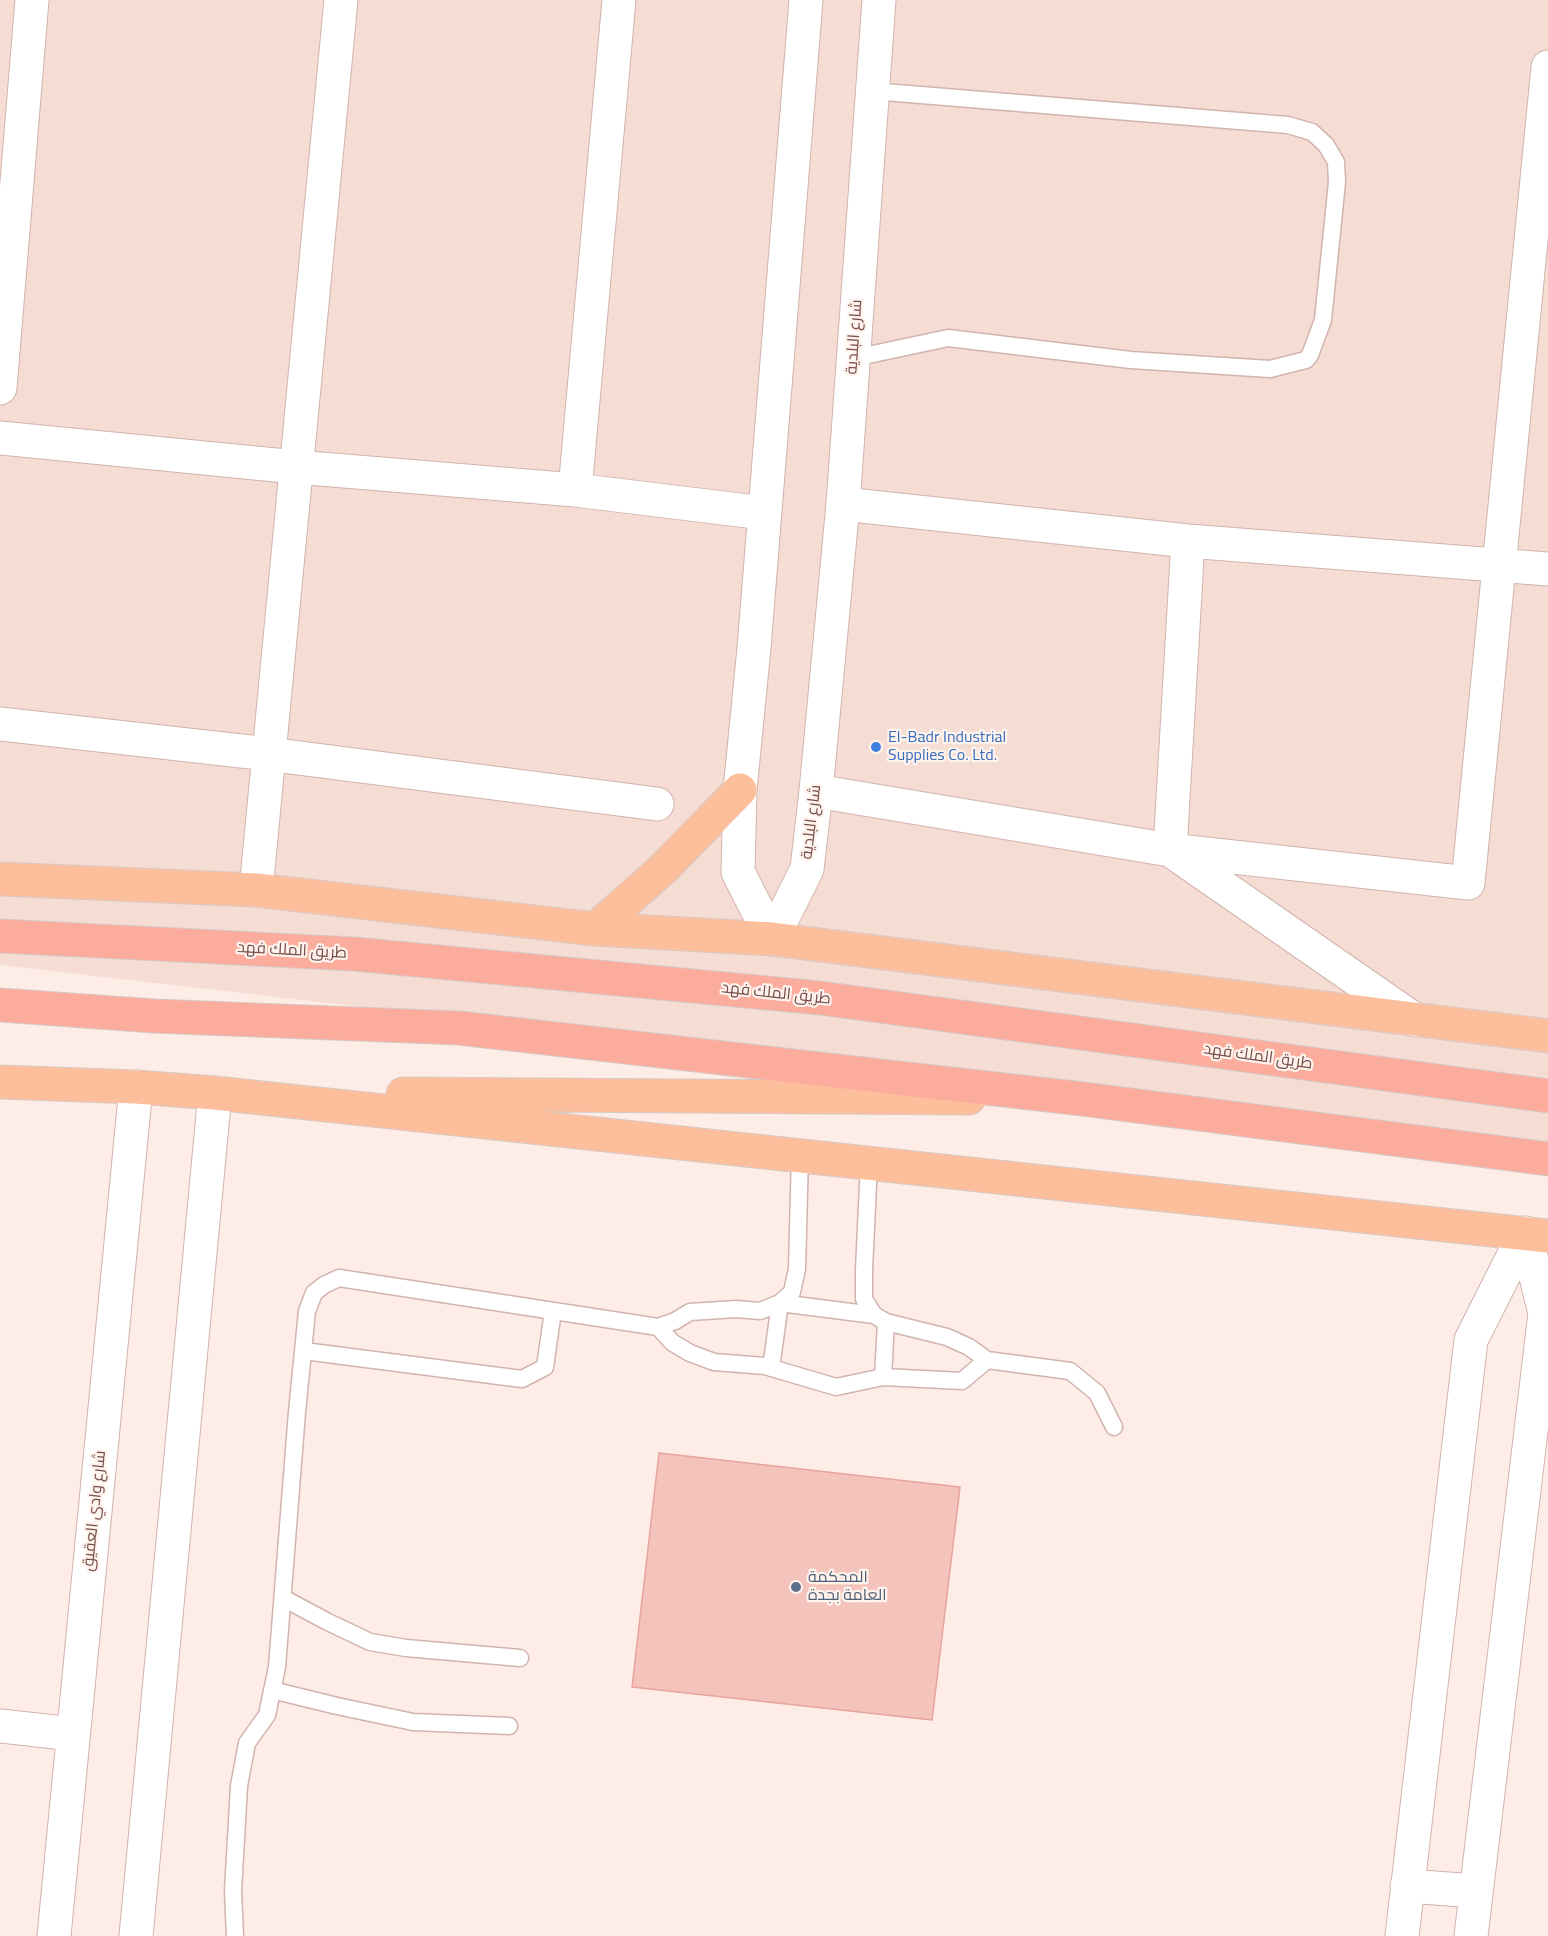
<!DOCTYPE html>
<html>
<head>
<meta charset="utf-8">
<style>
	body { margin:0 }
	canvas { display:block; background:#fdede6 }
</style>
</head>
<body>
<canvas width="1548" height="1936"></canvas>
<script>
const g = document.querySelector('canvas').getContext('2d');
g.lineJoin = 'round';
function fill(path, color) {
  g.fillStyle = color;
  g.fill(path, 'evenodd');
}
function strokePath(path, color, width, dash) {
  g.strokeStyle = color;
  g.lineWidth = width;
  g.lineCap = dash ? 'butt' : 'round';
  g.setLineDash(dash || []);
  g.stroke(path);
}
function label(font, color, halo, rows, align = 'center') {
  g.font = font + ' "Titillium Web",Cairo,sans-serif';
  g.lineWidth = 4.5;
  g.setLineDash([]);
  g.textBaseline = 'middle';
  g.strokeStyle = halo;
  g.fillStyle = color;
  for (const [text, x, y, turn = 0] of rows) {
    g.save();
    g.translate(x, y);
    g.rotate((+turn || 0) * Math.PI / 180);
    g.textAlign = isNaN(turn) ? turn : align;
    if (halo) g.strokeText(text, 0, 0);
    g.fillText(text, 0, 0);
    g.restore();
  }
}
fill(new Path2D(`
	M0 0H1548V1144L0 965Z`), '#f5ddd4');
const building = new Path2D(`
	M659 1453 960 1487 932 1720 632 1687Z`);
fill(building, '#f3c3bc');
strokePath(building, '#e7a39c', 1.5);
const service = new Path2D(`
	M854 358 948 338 1131 360 1270 369 1306 360 1310 355 1323 320 1337 182 1336 162 1326 145 1312 132 1288 125 872 91
	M869 1163 864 1270V1299L874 1315 886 1322 947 1337 969 1347 987 1360 1070 1371 1097 1393 1114 1427
	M780 1303 874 1315
	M658 1327 673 1343 690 1353 714 1362 765 1366 836 1387 883 1377 962 1381 987 1360
	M304 1351 522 1379 545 1367 553 1311
	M771 1368 780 1303
	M883 1377 886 1322
	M283 1598 326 1621 370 1642 406 1648 520 1658
	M272 1690 337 1706 413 1722 509 1726
	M235 1936 233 1891 239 1786 247 1743 267 1715 277 1667 297 1412 307 1311 314 1293 324 1285 339 1278 658 1327 675 1321 690 1312 736 1309 760 1311 780 1303 792 1292 797 1269 800 1155`);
const minor = new Path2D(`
	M0 388 32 0
	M0 438 296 467 575 490 764 513
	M575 490 619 0
	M843 504 1188 541 1548 569
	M1188 541 1170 850 1415 1020
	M0 724 268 754 657 804
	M816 791 1170 850 1468 883 1548 67
	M256 890 341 0
	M0 1726 73 1734
	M1407 1886 1476 1891
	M1402 1936 1471 1340 1525 1233
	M1471 1936 1545 1313 1525 1233`);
const tertiary = new Path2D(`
	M772 939 738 872 740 790 754 648 806 0
	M772 939 807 869 816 791 843 504 879 0
	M54 1936 136 1087
	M136 1936 215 1093`);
const primary = new Path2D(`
	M0 879 256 890 595 929 772 939 1548 1036
	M595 929 663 869 740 790
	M0 1082 136 1087 215 1093 1548 1236
	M403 1094 969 1098`);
const trunk = new Path2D(`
	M0 936 354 954 820 998 1548 1096
	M0 1005 154 1016 459 1028 1083 1099 1548 1159`);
strokePath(service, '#d1b4ad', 19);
strokePath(minor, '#d1b4ad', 35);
strokePath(tertiary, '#d1b4ad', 35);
strokePath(primary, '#d6cac8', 35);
strokePath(trunk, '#d6cac8', 35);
strokePath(service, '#fff', 16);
strokePath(minor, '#fff', 33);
strokePath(tertiary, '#fff', 33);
strokePath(primary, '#fdbe9c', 33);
strokePath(trunk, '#fbac9c', 33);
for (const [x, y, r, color] of [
	[876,747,6,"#3f7fe0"],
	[796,1587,6,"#5c6f8a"]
]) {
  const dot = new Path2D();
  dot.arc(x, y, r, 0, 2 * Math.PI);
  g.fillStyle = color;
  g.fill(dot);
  strokePath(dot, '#fff3ed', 2);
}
label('16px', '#774d49', '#fff3ed', [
	["شارع البلدية",855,337,-86],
	["شارع البلدية",812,822,-83],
	["طريق الملك فهد",292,951,3],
	["طريق الملك فهد",776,994,6],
	["طريق الملك فهد",1258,1057,8],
	["شارع وادي العقيق",95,1511,-84]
]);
label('16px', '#366cbe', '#fff3ed', [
	["El-Badr Industrial",888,738],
	["Supplies Co. Ltd.",888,756]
], 'left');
label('16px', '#4e5e75', '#fff3ed', [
	["المحكمة",808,1578],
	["العامة بجدة",808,1596]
], 'left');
</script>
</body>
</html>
